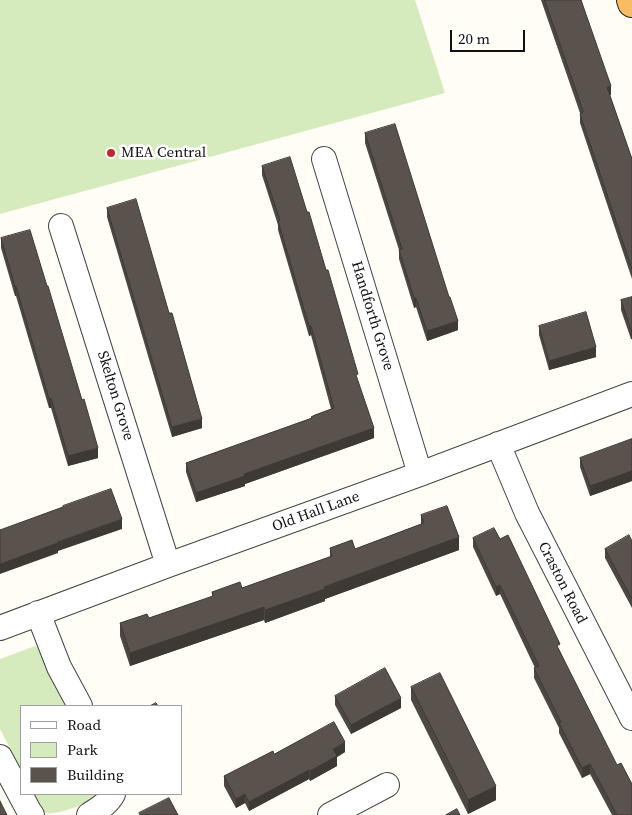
<!DOCTYPE html>
<html>
<head>
<meta charset="utf-8">
<style>
	body { margin:0 }
	#map { position:relative; width:632px; height:815px; overflow:hidden; background:#fffdf5; font-family:"Source Serif 4",serif }
	canvas { display:block }
	.legend { position:absolute; left:20px; top:705px; width:162px; height:90px; box-sizing:border-box; background:#fff; border:1px solid #a0a0a0; margin:0; padding:6px 9px; list-style:none; font-size:15px; color:#111 }
	.legend li { display:flex; align-items:center; gap:10px; height:25px }
	.legend b { width:25px; border:1px solid #a0a0a0 }
	.scale { position:absolute; left:450px; top:30px; width:75px; height:22px; box-sizing:border-box; border:2px solid #111; border-top:0; padding-left:6px; font-size:15px; line-height:18px; white-space:nowrap; color:#111; -webkit-text-stroke:4px #fff; paint-order:stroke }
</style>
</head>
<body>
<div id="map">
<canvas width="632" height="815"></canvas>
<ul class="legend">
<li><b style="height:6px;background:#fff"></b>Road</li>
<li><b style="height:14px;background:#d5ebbd"></b>Park</li>
<li><b style="height:14px;background:#5a524d"></b>Building</li>
</ul>
<div class="scale">20 m</div>
</div>
<script>
const g = document.querySelector('canvas').getContext('2d');
g.lineJoin = 'round';
function fill(path, color) {
  g.fillStyle = color;
  g.fill(path, 'evenodd');
}
function strokePath(path, color, width, dash) {
  g.strokeStyle = color;
  g.lineWidth = width;
  g.lineCap = dash ? 'butt' : 'round';
  g.setLineDash(dash || []);
  g.stroke(path);
}
function label(font, color, halo, rows, align = 'center') {
  g.font = font + ' "Source Serif 4",serif';
  g.lineWidth = 5;
  g.setLineDash([]);
  g.textBaseline = 'middle';
  g.strokeStyle = halo;
  g.fillStyle = color;
  for (const [text, x, y, turn = 0] of rows) {
    g.save();
    g.translate(x, y);
    g.rotate((+turn || 0) * Math.PI / 180);
    g.textAlign = isNaN(turn) ? turn : align;
    if (halo) g.strokeText(text, 0, 0);
    g.fillText(text, 0, 0);
    g.restore();
  }
}
fill(new Path2D(`
	M0 0H415L445 93 0 214Z
	M35 646 41 650 71 706H21V770L0 729V659Z
	M34 794H103C90 802 61 815 46 813 40 809 37 800 34 794Z`), '#d5ebbd');
const minor = new Path2D(`
	M324 159 420 474
	M61 226 168 565
	M498 444 527 513 632 718
	M38 613 59 667 80 706
	M0 628 168 565 420 474 632 394
	M0 757 29 811 32 815
	M89 815C98 809 108 804 113 794
	M330 815 387 785`);
const trunk = new Path2D(`
	M631 0 632 3`);
strokePath(minor, '#444', 26);
strokePath(trunk, '#222', 30);
strokePath(minor, '#fff', 24);
strokePath(trunk, '#f7bc64', 28);
fill(new Path2D(`
	M541 0H581L610 96 632 159V279L580 123V113Z
	M365 133 458 330 427 341 416 307 414 308 399 259V250L365 143Z
	M262 166 358 382 374 438 245 484V486L196 502 186 472V463L311 419V417L331 409 311 335 309 336 278 230V225L262 175Z
	M107 208 202 428 172 437 107 217Z
	M1 238 98 458 68 466 51 408H49L16 296H15L1 248Z
	M632 297V339H631L621 310V300Z
	M539 326 596 357 549 370 539 335Z
	M632 439V481L590 496 580 467V458Z
	M421 515 459 550 325 599V601L265 623 264 620 130 666 120 636V623L149 618 212 597V592L242 588 330 557V548L355 549 421 524Z
	M473 538 500 539 560 651 632 815H612L590 774 582 778 559 733V728L534 678V668H535L500 594 496 596 473 547Z
	M632 541V608L605 558V549Z
	M411 687 496 800 468 814 411 700Z
	M335 696 401 708 351 734 335 705Z
	M345 752 337 757V766L310 781 309 779 249 811 245 803 236 808 224 786V776L274 754Z`), '#4d4742');
fill(new Path2D(`
	M611 86V95L607 97V87Z
	M16 286V296H15V287Z
	M414 298H416V307L414 308Z
	M458 321V330L427 341V331Z
	M309 326H311V335L309 336Z
	M632 329V339H631V330Z
	M596 347V357L549 370V361Z
	M51 398V408H49V399Z
	M202 419V428L172 437V427Z
	M374 428V438L245 484V486L196 502V493L244 474Z
	M98 448V458L68 466V456Z
	M632 471V481L590 496V486Z
	M122 519V529L58 551V553L0 574V564L57 542Z
	M459 537V550L325 599V601L265 623V610L324 587Z
	M500 585V594L496 596V587Z
	M264 607V620L130 666V653Z
	M401 698V708L351 734V725Z
	M345 742V752L337 757V766L310 781V771L333 749Z
	M590 764V774L582 778V768Z
	M309 770V779L249 811V802Z
	M496 786V800L468 814V800Z
	M245 794V803L236 808V799Z`), '#3f3936');
const building = new Path2D(`
	M545 0H581L611 86 607 87 632 159V269L580 114 583 112Z
	M395 124 449 297H450L458 321 427 331 416 298H414L399 250 402 249 365 133Z
	M290 157 307 212H309L326 270H328L358 374 356 375 374 428 244 474 245 476 196 493 186 463 312 418 311 417 315 415 334 408 311 326H309L278 221 280 220 262 166Z
	M136 199 169 313H172L202 419 172 427 107 208Z
	M30 230 47 286H48L82 400 84 399 98 448 68 456 51 398 49 399 16 286 15 287 1 238Z
	M632 297V329L631 330 621 300Z
	M586 312 596 347 549 361 539 326Z
	M632 439V471L590 486 580 458Z
	M111 489 122 519 57 542 58 543 0 564V530L63 507V506Z
	M447 506 459 537 324 587 325 589 265 610 264 607 130 653 120 623 147 614 149 618 213 596 212 592 240 582 242 588 332 556 330 548 352 540 355 549 424 523 421 515Z
	M494 528 500 539 508 535 560 644 557 646 617 765 621 763 632 784V815H617L590 764 582 768 559 723 561 722 534 668 539 666 500 585 496 587 473 538Z
	M629 535 632 541V599L605 549Z
	M385 668 401 698 351 725 335 696Z
	M440 673 496 786 468 800 411 687Z
	M156 703 158 706H150Z
	M334 722 345 742 333 749 337 756 310 771 309 770 249 802 245 794 236 799 224 776 273 751 274 754Z
	M169 798 178 815H140L139 813Z
	M0 801 7 815H0Z
	M457 809 460 815H446Z`);
fill(building, '#5a524d');
strokePath(building, '#3f3936', 1);
for (const [x, y, r, color] of [
	[111,153,5,"#c4262e"]
]) {
  const dot = new Path2D();
  dot.arc(x, y, r, 0, 2 * Math.PI);
  g.fillStyle = color;
  g.fill(dot);
  strokePath(dot, '#fff', 2);
}
label('15px', '#111', '#fff', [
	["MEA Central",121,153]
], 'left');
label('15px', '#111', '#fff', [
	["Handforth Grove",372,316,73],
	["Skelton Grove",115,396,73],
	["Old Hall Lane",316,512,-20],
	["Craston Road",562,583,63]
]);
</script>
</body>
</html>
